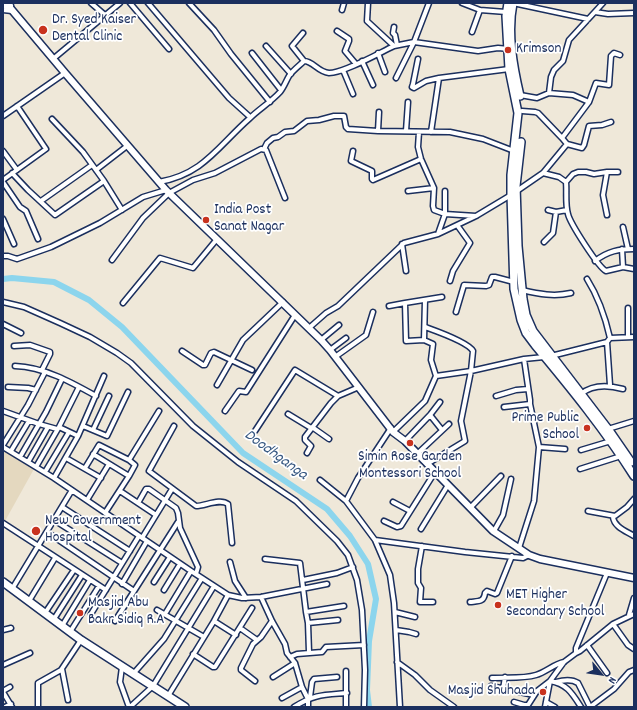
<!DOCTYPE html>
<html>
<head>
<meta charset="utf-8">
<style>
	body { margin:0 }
	#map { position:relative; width:637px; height:710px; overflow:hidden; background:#efe8d9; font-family:Dekko,sans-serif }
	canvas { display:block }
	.frame { position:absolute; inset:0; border:4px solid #1b2f5e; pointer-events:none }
	.north { position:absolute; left:581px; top:654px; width:40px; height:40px; -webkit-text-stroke:3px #fff; paint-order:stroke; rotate:119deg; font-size:11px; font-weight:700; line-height:16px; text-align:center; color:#1b2f5e }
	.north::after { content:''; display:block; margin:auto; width:14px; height:18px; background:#1b2f5e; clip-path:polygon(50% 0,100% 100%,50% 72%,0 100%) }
</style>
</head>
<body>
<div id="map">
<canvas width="637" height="710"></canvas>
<div class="frame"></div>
<div class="north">N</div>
</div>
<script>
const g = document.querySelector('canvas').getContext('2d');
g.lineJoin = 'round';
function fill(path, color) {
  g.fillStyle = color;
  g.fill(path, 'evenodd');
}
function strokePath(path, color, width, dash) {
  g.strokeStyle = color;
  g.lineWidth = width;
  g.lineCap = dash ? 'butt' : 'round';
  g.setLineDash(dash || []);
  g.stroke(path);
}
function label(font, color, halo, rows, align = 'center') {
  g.font = font + ' Dekko,sans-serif';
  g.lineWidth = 3.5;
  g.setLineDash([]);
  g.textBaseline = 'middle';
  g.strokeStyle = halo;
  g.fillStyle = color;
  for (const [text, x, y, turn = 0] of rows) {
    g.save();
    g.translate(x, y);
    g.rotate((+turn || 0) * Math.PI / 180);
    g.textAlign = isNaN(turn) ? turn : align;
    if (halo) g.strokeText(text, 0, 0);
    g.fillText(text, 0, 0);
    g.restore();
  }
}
fill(new Path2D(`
	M4 449 34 469 5 521 3 520V451Z`), '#e4d8bf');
strokePath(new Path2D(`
	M3 279 12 278 54 282 89 300 122 327 243 453 327 509 350 536 368 564 376 599 369 641 367 690 369 707`), '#8cd5ed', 6);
const street = new Path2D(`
	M91 3 106 16
	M130 3 169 49
	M148 3 229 98 250 117
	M189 3 214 30 231 54 270 102
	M368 3 367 21 394 46
	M462 3 480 10 506 12
	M513 3 588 19
	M3 10 12 11
	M342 10 344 3
	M595 12 608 14 634 13
	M394 27 393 33 395 35 397 45
	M337 31 349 39V41L345 51 356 64
	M472 32 480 10
	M303 33 292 46 304 61
	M266 46 291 74
	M252 53 281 90
	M378 53 385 72
	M53 59 120 3
	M418 59 413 84 412 87 414 88 426 81 439 78 509 69
	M362 61 373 85
	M343 70 353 94
	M396 78 414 42 429 3
	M549 93 551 77 554 70 563 61 569 40 603 3
	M520 95 537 98 549 93 573 95 589 102
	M3 116 65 73
	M52 119 83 152 104 181 122 210
	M378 131 379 112
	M406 131 408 102
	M419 132 418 147 421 159 434 188 433 206 434 210 445 214 476 216
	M431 132 439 78
	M562 138 589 102 596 83 609 85 611 56 614 53 620 55
	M567 144 582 148 584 145 589 126 602 125 611 122
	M264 149 267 143 273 138 278 137 285 132 294 131 307 121 319 120 334 116H344L346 127 348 129 378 131 450 132 483 139 514 151
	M3 151 17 170
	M353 151 351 161 372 171V179L373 180 421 159
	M96 170 127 146
	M607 172H618
	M12 173 28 190 55 215 104 181
	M543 173 559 177 566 182C567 192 565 204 568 214 570 223 598 267 606 271L623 267 634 269
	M3 180 46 149 17 106
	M3 182 20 207 26 211 38 239
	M159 182C204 174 218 146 250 118 259 109 271 102 280 92 284 87 286 81 289 76 293 70 299 66 304 61 313 61 318 72 329 73 344 73 379 53 394 46L414 42 478 51 498 48 509 49
	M566 182 573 174 578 172H586L594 174 607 172 603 195 607 215
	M408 191 434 188
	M41 201 92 165
	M548 210 556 212 567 210
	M3 219 14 244
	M623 227 628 249
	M438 234 445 214V191
	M544 242 553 233 556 212
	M402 244 406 271
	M622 249 623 267
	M3 256H8L17 259 51 247 100 223 143 197 166 190
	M112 260 143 218 169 193 193 180 215 173 261 149 266 150 285 198
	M595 261C608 251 619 249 634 249
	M587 279C599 298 605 316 610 338L607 342
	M450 281 453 271 470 243 457 225
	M522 290C539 294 554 297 571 293
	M3 302 24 307 60 323 90 337 117 353 131 363 193 426 238 462 296 501 337 541 348 555 357 580 362 610 365 670 364 707
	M123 303 160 258 193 268 217 239
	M405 303 442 297
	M389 306 405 303 406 341 424 340 433 344 431 360 436 376 425 401 393 432
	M628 308V337
	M456 312 464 285 486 286 489 285 492 277H495L514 282
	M3 324 21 333
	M425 327C436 331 468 342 473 351L471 371 461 421 465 441 427 464
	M309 328 326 313 338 306 404 243 438 234 476 216 511 195 543 173 567 144 562 138 538 113 535 112 522 111
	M610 338 634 337
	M321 340 339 325
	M424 340 425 300
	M14 346 30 345 50 352V354L42 370
	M330 350 346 338
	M182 351 203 365H205L211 353 214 352 252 370
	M551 356 607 342 610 385
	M335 357 366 335 373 312
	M15 366C44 367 71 382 96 396
	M436 376 471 371 524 359 544 357
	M217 385 243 340 283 302
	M8 387 28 388 36 390
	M581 394C593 384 608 385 623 389
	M496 396 516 390 528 389
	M504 407 530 404
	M3 411 39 424 57 429
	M225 411 239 391 246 392 295 315
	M288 414 311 428
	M430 415 442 430
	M83 426 107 436 128 392
	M174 426 149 471 196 506C205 506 220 498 228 504L232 543
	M59 427 78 436
	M312 427 329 439
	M391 428 358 478 346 501 375 540 465 552 523 558 529 555
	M608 429 634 421
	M93 430 109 396
	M255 431 295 370 338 396
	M405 441 430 415 440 402
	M3 445 28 405 45 372
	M3 447 54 478 191 571 228 595 242 598 261 597 327 584
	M539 447 565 449
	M581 450 611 441
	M11 451 29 421
	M307 453 311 446 305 440V437L331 403 338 396 359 387
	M93 454 129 476
	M417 454 449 424
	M20 457 46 412 62 379
	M66 458 101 478
	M129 460 159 411
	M28 462 48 427
	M36 467 59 427 79 387
	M85 468 99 445 129 460 135 465 129 476 105 513
	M580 469 621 456
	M45 472 69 432
	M54 478 78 436 104 376
	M320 480 346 501
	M120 491 156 515
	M87 500 109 464
	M393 502 410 511
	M138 503 146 489H149L176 508 178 513 180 528 198 567 196 574
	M62 507 130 551
	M470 508 501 476
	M588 511 615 516 627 507 634 499
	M613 517C614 527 626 531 634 536
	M54 520 122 563
	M384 521 397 527 401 526 435 472
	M3 523 106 590
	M421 529 448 485
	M494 531 503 515 511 479
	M47 532 134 591
	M142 538 172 489
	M375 540 390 575 394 603 400 707
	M422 546 418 569V583L421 588 420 602H433
	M519 548 534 501 539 447 530 404V400L524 359
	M265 559 300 563 306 612 308 623 309 652
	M230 562 235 581 246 598
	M303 580 337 573 353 567
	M154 582 170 557
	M122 584 147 541
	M12 589 72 490
	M164 590 180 564
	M261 597 272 621 285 644 287 653 295 663 302 687 308 699V707
	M29 601 55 558
	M470 602C479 601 484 602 485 593L487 591 495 594 497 593 512 556
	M157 610 204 637
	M306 612 344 606
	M395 612 415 617
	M45 613 74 570
	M91 614 139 536
	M165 614 191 571
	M629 615 634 598
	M54 619 82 575
	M115 621 178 522
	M214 621 236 635
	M308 623 338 620
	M613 624 628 645 634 649
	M62 626 90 580
	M240 628 257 640
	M3 630 11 628
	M396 630 409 632 416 634
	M70 632 99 586
	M587 645 607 673
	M576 653 580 651 613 624 634 614
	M193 654 213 667H215L252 608
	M290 657 297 654 322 652 326 647 364 645
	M397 662 415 675 430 690 454 707
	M3 665 30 653
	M122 667 120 682 129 707
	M62 669 68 700
	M346 671V707
	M133 674 164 639 202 578
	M273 677 295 663
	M492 678C506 677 523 679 536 675 546 672 554 664 564 662
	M255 681 241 670V668L253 644 261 637 272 621
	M556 682C563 680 572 679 578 683L590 707
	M491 686 534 695
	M503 689 505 677
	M3 691 10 687
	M3 692 12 707
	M168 696 214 621 228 595
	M310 697 312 682 314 679 337 677
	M282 698 302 687
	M514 702 524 705H528L537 691 550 681C567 684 572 693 581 707
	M546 702 555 707
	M5 707 11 704
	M38 707V683L61 670 81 640
	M130 707 153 686 214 586
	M294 707C315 694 323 695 347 693
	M545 707 550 681 564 662 576 653V648L607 573
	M590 707 614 689 629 672 634 670`);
const secondary = new Path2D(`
	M6 3 65 73 166 190 321 340 330 350 393 432 405 441 493 531 529 555 540 559 634 578`);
const primary = new Path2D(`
	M508 3 506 16 509 69 518 113 511 175V195L514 289 521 320 526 333 535 345C570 387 605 430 634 476
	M513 3C507 33 513 66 520 96
	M521 142 516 186 518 246 523 299 526 315 533 331 611 433 631 462
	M3 582 81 640 185 707`);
const highway = new Path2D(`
	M3 4 9 6`);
strokePath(street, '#1b2f5e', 7);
strokePath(secondary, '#1b2f5e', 9);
strokePath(primary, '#1b2f5e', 10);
strokePath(highway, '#1b2f5e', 11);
strokePath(street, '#fff', 4);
strokePath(secondary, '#fff', 6);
strokePath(primary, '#fff', 7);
strokePath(highway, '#fff', 8);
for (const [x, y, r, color] of [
	[43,30,5,"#c8321e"],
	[508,50,4,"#c8321e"],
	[206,220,4,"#c8321e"],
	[587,428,4,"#c8321e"],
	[410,443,4,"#c8321e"],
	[36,531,5,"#c8321e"],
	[498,605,4,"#c8321e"],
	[80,613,4,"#c8321e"],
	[543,692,4,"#c8321e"]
]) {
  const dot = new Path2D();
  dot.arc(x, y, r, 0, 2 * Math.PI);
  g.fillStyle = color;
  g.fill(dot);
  strokePath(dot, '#fff', 1.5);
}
label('15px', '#1b2f5e', '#fff', [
	["Dr. Syed Kaiser",52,21],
	["Dental Clinic",52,38],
	["Krimson",516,50],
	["India Post",214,211],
	["Sanat Nagar",214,228],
	["Prime Public",579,419,"right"],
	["School",579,436,"right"],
	["Simin Rose Garden",410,458,"center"],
	["Montessori School",410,475,"center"],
	["New Government",45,522],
	["Hospital",45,539],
	["MET Higher",506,596],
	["Secondary School",506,613],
	["Masjid Abu",88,604],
	["Bakr Sidiq R.A",88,621],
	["Masjid Shuhada",535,692,"right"]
], 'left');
label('italic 16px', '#375882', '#fff', [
	["Doodhganga",275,456,36]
]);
</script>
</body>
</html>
